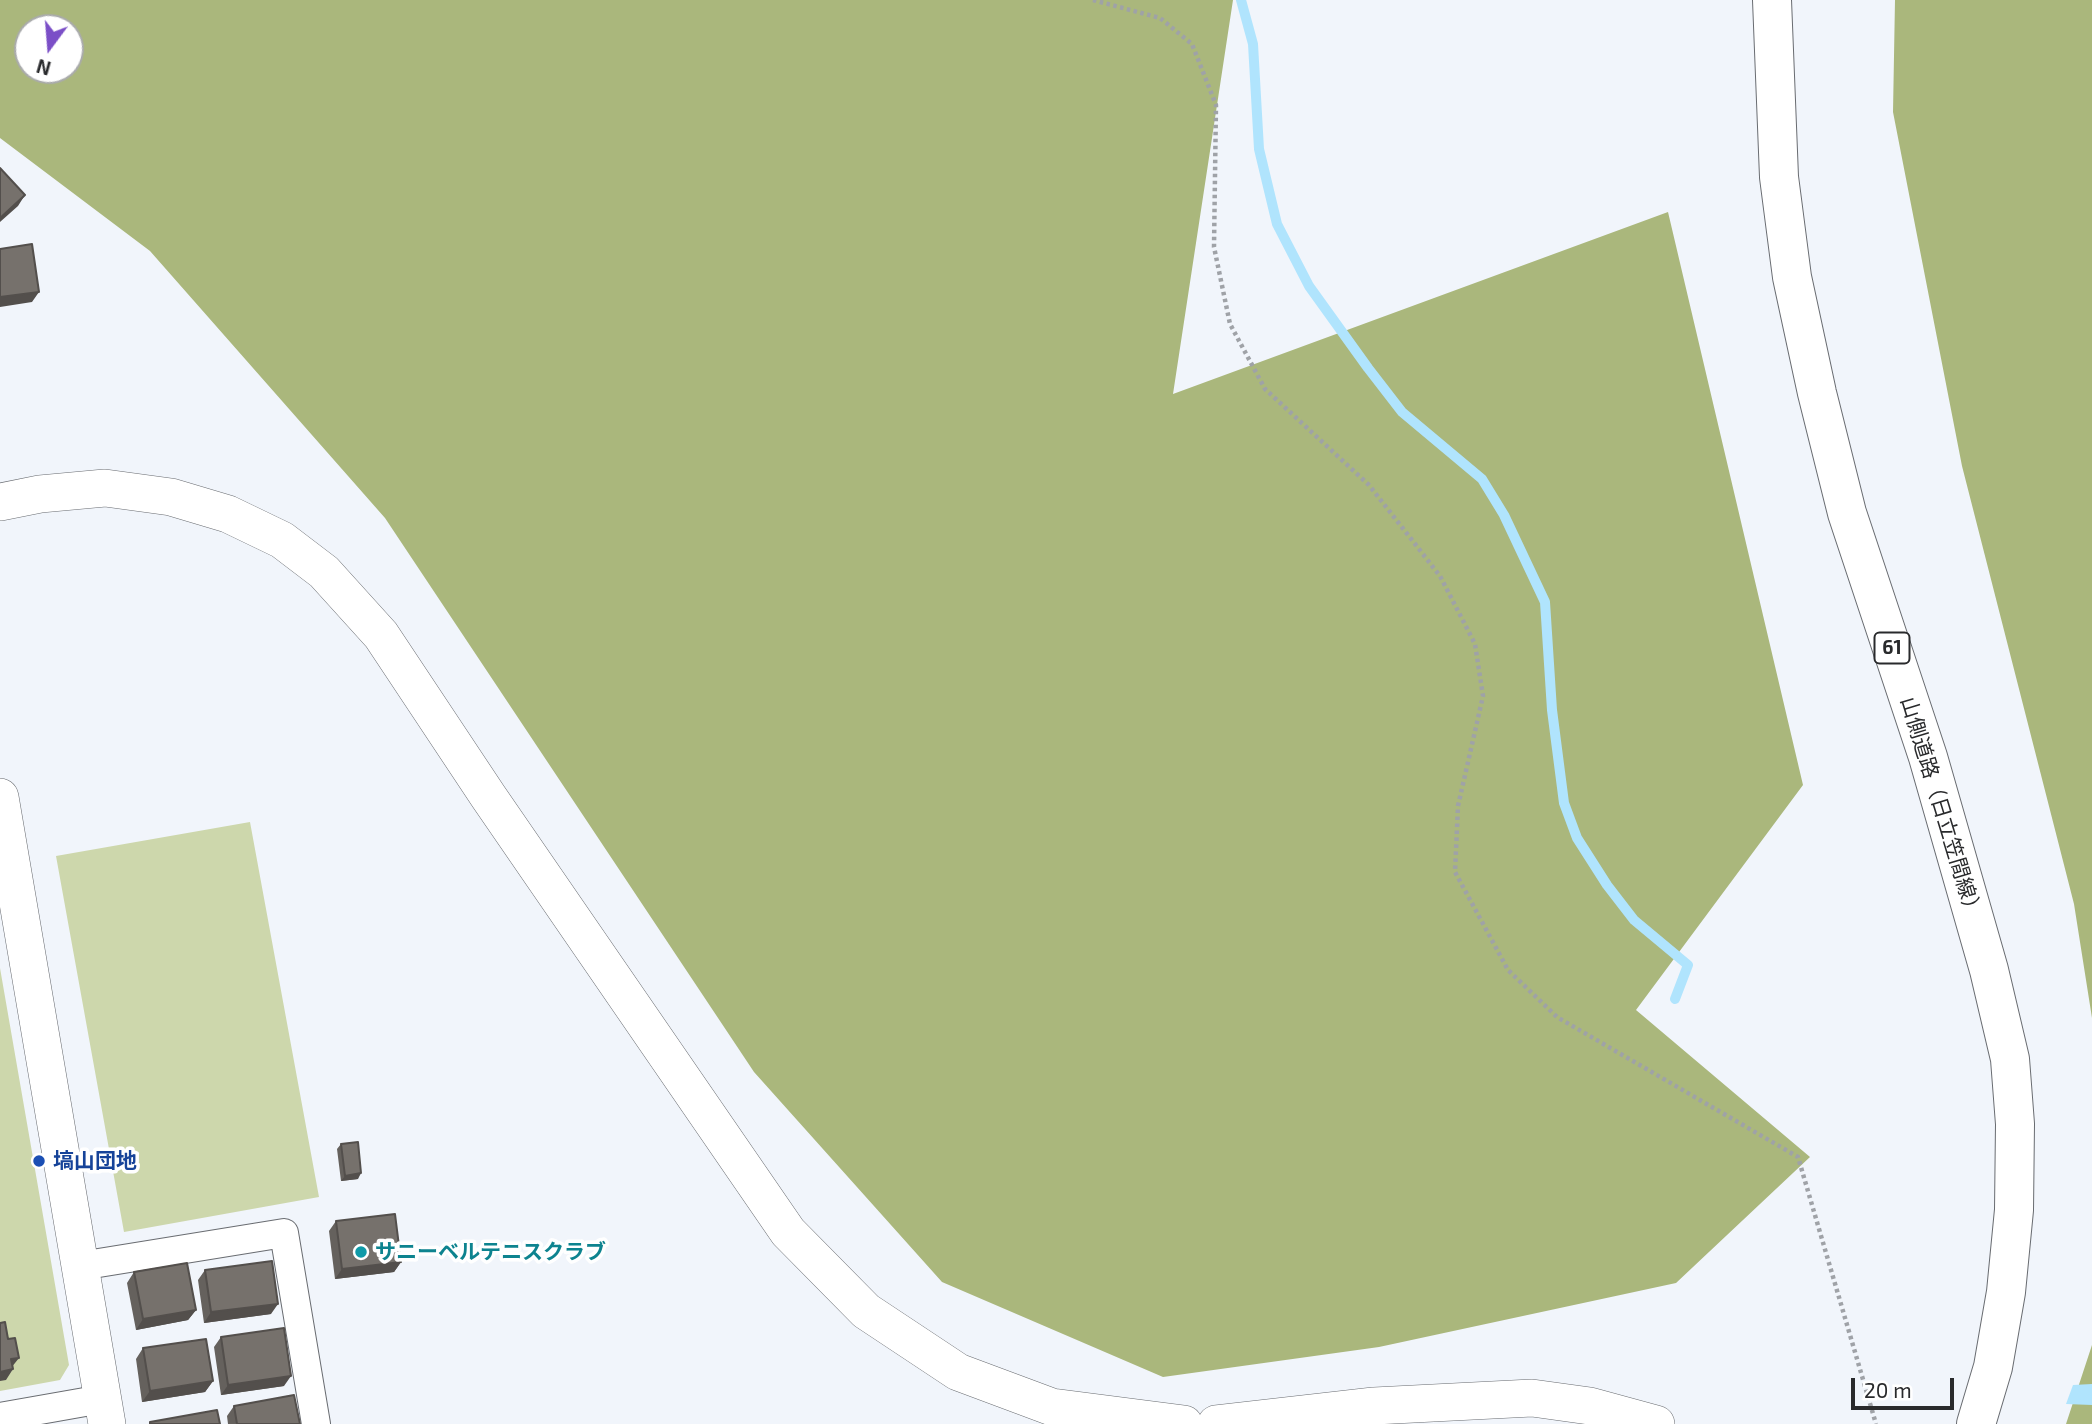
<!DOCTYPE html>
<html>
<head>
<meta charset="utf-8">
<style>
	body { margin:0 }
	#map { position:relative; width:2092px; height:1424px; overflow:hidden; background:#f1f5fb; font-family:"Exo 2",sans-serif }
	canvas { display:block }
	.north { position:absolute; left:14px; top:14px; width:70px; height:70px; box-sizing:border-box; background:#fff; border:2px solid #a9aaab; border-radius:50%; rotate:196deg; font-size:19px; font-weight:700; line-height:28px; text-align:center; color:#292a2c }
	.north::after { content:''; display:block; margin:auto; width:24px; height:32px; background:#7b4fc7; clip-path:polygon(50% 0,100% 100%,50% 72%,0 100%) }
	.scale { position:absolute; left:1851px; top:1378px; width:103px; height:32px; box-sizing:border-box; border:4px solid #292a2c; border-top:0; padding-left:9px; font-size:21px; line-height:24px; white-space:nowrap; color:#292a2c; -webkit-text-stroke:5px #fff; paint-order:stroke }
</style>
</head>
<body>
<div id="map">
<canvas width="2092" height="1424"></canvas>
<div class="north">N</div>
<div class="scale">20 m</div>
</div>
<script>
const g = document.querySelector('canvas').getContext('2d');
g.lineJoin = 'round';
function fill(path, color) {
  g.fillStyle = color;
  g.fill(path, 'evenodd');
}
function strokePath(path, color, width, dash) {
  g.strokeStyle = color;
  g.lineWidth = width;
  g.lineCap = dash ? 'butt' : 'round';
  g.setLineDash(dash || []);
  g.stroke(path);
}
function label(font, color, halo, rows, align = 'center') {
  g.font = font + ' "Exo 2","Noto Sans JP",sans-serif';
  g.lineWidth = 7;
  g.setLineDash([]);
  g.textBaseline = 'middle';
  g.strokeStyle = halo;
  g.fillStyle = color;
  for (const [text, x, y, turn = 0] of rows) {
    g.save();
    g.translate(x, y);
    g.rotate((+turn || 0) * Math.PI / 180);
    g.textAlign = isNaN(turn) ? turn : align;
    if (halo) g.strokeText(text, 0, 0);
    g.fillText(text, 0, 0);
    g.restore();
  }
}
fill(new Path2D(`
	M250 822 319 1197 124 1232 56 856Z
	M0 968 69 1365 60 1380 0 1391Z`), '#cdd7ac');
fill(new Path2D(`
	M0 0H1233L1173 394 1668 212 1803 785 1636 1010 1810 1157 1676 1283 1379 1347 1163 1377 942 1282 754 1072 385 518 150 251 0 138ZM28 28H70V70H28Z
	M1895 0H2092V1018L2074 904 1962 466 1893 112Z
	M2092 1345V1424H2066Z`), '#aab77c');
fill(new Path2D(`
	M2092 1384V1405L2066 1404 2073 1385Z`), '#b0e4fd');
strokePath(new Path2D(`
	M1241 0 1253 44 1259 149 1277 224 1309 286 1368 368 1402 412 1482 479 1504 515 1545 602 1552 710 1564 803 1577 838 1607 885 1634 920 1688 965 1675 999`), '#b0e4fd', 10);
const minor = new Path2D(`
	M80 1266 284 1233 316 1424
	M0 1417 102 1399`);
const tertiary = new Path2D(`
	M0 502 40 494 105 488 171 497 228 514 282 540 324 572 381 635 488 796 788 1232 866 1311 958 1372 1052 1407 1184 1424
	M0 797 107 1424
	M1216 1424 1374 1406 1532 1398 1590 1406 1656 1424`);
const primary = new Path2D(`
	M1772 0 1779 177 1792 277 1817 393 1847 513 1928 757 1989 970 2010 1059 2015 1124 2014 1210 2006 1292 1993 1367 1976 1424`);
strokePath(minor, '#696c71', 30);
strokePath(tertiary, '#696c71', 38);
strokePath(primary, '#696c71', 40);
strokePath(new Path2D(`
	M1093 0 1160 18 1192 44 1216 105 1214 247 1230 324 1265 389 1369 485 1440 576 1475 644 1483 696 1458 806 1455 872 1508 970 1557 1017 1798 1157 1876 1424`), '#9fa2a7', 4.5, [3.5, 3.5]);
strokePath(minor, '#fff', 28);
strokePath(tertiary, '#fff', 37);
strokePath(primary, '#fff', 38);
fill(new Path2D(`
	M341 1144 358 1179 341 1181 337 1149Z
	M336 1221 401 1262 394 1272 335 1279 329 1231Z
	M205 1270 271 1314 204 1323 198 1280Z
	M134 1272 196 1310 188 1320 136 1330 127 1283Z
	M221 1337 284 1386 221 1395 214 1347Z
	M143 1348 213 1381 205 1392 142 1402 136 1359Z
	M234 1406 300 1424H228L227 1416Z`), '#65615d');
fill(new Path2D(`
	M25 195 18 206 0 222V218Z
	M39 292 32 302 0 307V297Z
	M361 1173 358 1179 341 1181 345 1176Z
	M401 1262 394 1272 335 1279 342 1269Z
	M278 1304 271 1314 204 1323 211 1312Z
	M196 1310 188 1320 136 1330 143 1319Z
	M19 1358 11 1368V1359Z
	M13 1369 6 1380 0 1381V1372Z
	M291 1376 284 1386 221 1395 228 1385Z
	M213 1381 205 1392 142 1402 150 1391Z`), '#534f4c');
const building = new Path2D(`
	M0 168 25 195 0 218Z
	M32 244 39 292 0 297V249Z
	M358 1142 361 1173 345 1176 341 1144Z
	M395 1214 401 1262 342 1269 336 1221Z
	M272 1261 278 1304 211 1312 205 1270Z
	M187 1263 196 1310 143 1319 134 1272Z
	M5 1322 8 1339 15 1338 19 1358 11 1359 13 1369 0 1372V1323Z
	M284 1328 291 1376 228 1385 221 1337Z
	M206 1339 213 1381 150 1391 143 1348Z
	M294 1395 300 1424H237L234 1406Z
	M217 1410 220 1424H150V1422Z`);
fill(building, '#76716c');
strokePath(building, '#534f4c', 2);
for (const [x, y, r, color] of [
	[39,1161,7,"#1a4fb4"],
	[361,1252,7,"#0f9aa8"]
]) {
  const dot = new Path2D();
  dot.arc(x, y, r, 0, 2 * Math.PI);
  g.fillStyle = color;
  g.fill(dot);
  strokePath(dot, '#fff', 2.5);
}
for (const [x, y, w] of [
	[1892,648,35]
]) {
  const box = new Path2D();
  box.roundRect(x - w / 2, y - 15.5, w, 31, 5);
  g.fillStyle = '#fff';
  g.fill(box);
  strokePath(box, '#292a2c', 2);
}
label('bold 19px', '#292a2c', null, [
	["61",1892,648]
]);
label('21px', '#292a2c', '#fff', [
	["山側道路（日立笠間線）",1941,808,73]
]);
label('bold 21px', '#164399', '#fff', [
	["塙山団地",53,1161]
], 'left');
label('bold 21px', '#0d838f', '#fff', [
	["サニーベルテニスクラブ",375,1252]
], 'left');
</script>
</body>
</html>
